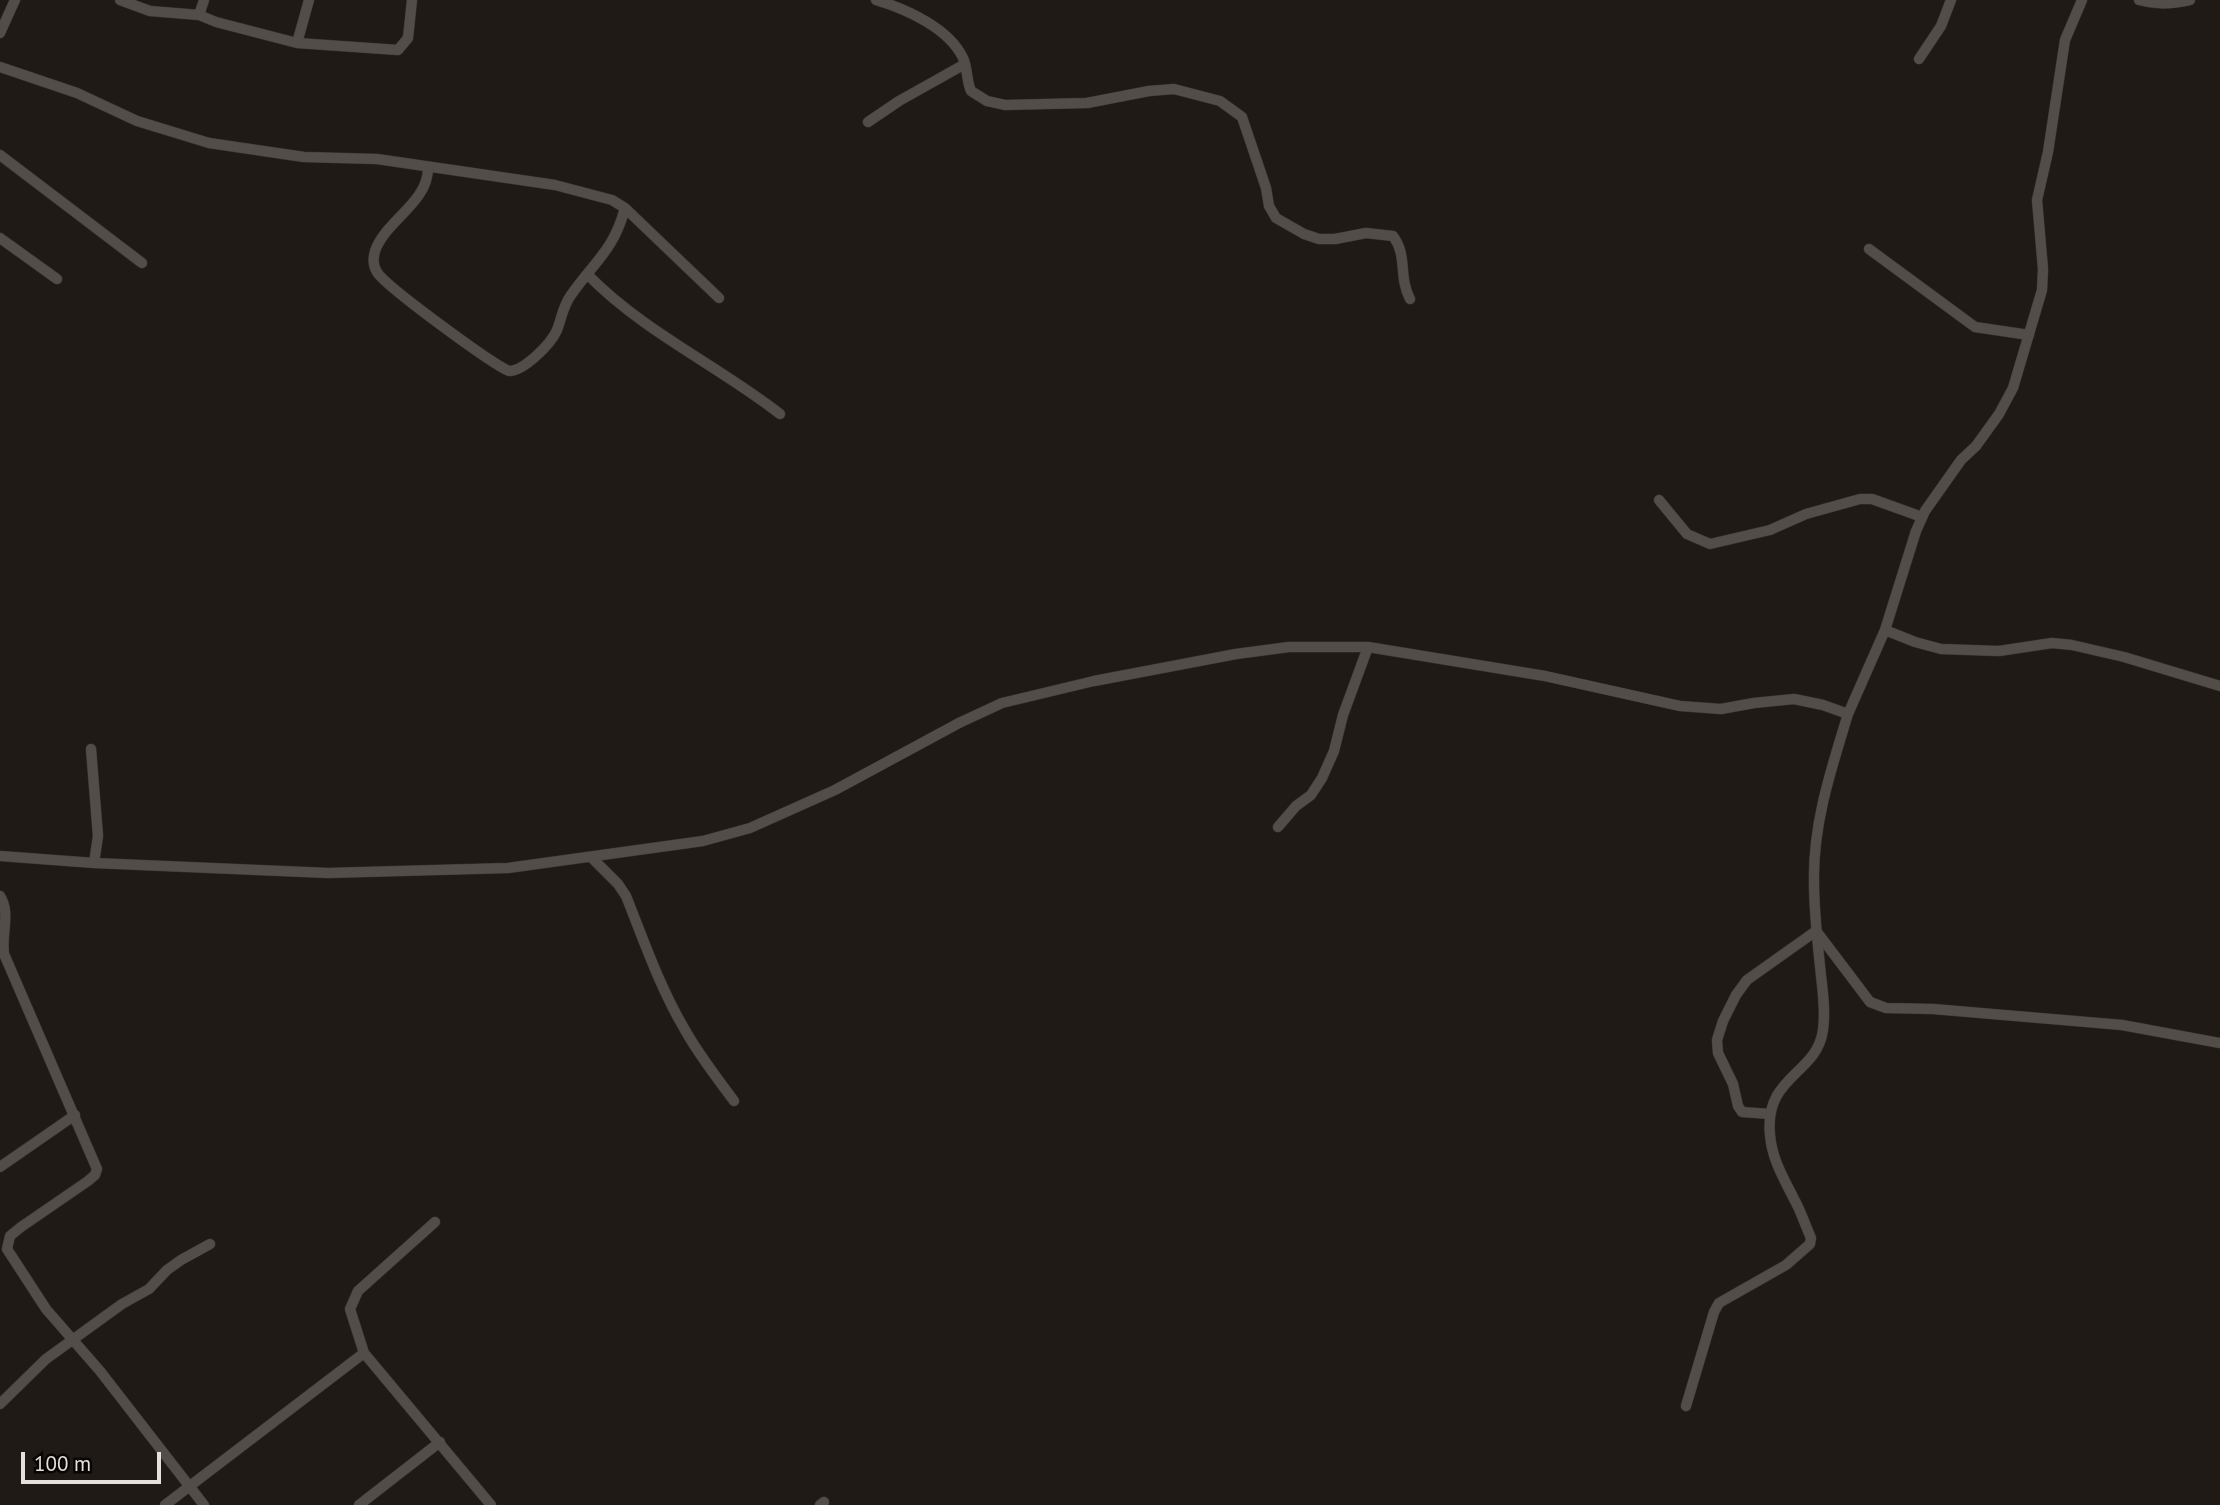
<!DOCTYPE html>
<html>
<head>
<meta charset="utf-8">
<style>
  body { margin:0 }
  #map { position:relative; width:2220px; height:1505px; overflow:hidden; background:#1f1a16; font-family:"PT Sans",sans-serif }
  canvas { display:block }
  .scale { position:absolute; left:21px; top:1452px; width:140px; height:32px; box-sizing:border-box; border:4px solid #e4e1de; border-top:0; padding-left:9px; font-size:21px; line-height:24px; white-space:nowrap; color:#e4e1de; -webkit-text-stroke:5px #070604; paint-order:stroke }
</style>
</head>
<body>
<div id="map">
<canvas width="2220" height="1505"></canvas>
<div class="scale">100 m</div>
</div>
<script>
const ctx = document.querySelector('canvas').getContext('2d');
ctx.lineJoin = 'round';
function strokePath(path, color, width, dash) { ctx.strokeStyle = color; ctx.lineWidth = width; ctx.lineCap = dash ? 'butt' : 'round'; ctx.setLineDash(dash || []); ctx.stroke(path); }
const minor = new Path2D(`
  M120,0L150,11L199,15L216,22L297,43L398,50L408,38L412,0
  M876,0C906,9 949,28 963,58C968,68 966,80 971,91L987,101L1005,105L1087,103L1149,91L1174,89L1220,101L1242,117L1266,188L1269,206L1276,218L1304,234L1319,239H1335L1366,233L1393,236C1408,256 1398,276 1410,299
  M2139,0C2157,5 2172,4 2190,0
  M199,15L204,0
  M0,33L15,0
  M297,43L309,0
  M1919,59L1941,26L1951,0
  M0,67L77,93L137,121L209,143L304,157L377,159L555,185L612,200L625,208L719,298
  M868,122L899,101L965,64
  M0,155L142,263
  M428,168C428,203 386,220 375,251C373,258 373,266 377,272C385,286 492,364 509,371C524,371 551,344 557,330C562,317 563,306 571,295C594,262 614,250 625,208
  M0,238L57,279
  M1869,249L1975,327L2029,335
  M588,275C644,332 717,365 780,414
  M1659,500L1687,534L1710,544L1770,530L1806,514L1860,499H1872L1922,517
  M1885,630L1915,642L1941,649L1999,651L2052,643L2072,645L2124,657L2220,686
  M1848,714L1885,630L1916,531L1925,511L1961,460L1976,446L1999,414L2013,388L2042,290L2043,269L2037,200L2048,152L2065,40L2082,0
  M91,749L98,836L94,863
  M1278,827L1296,806L1311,795L1322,778L1334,751L1343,715L1368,647
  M0,856L94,863L328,873L508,868L703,841L750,828L835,790L959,723L1002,703L1094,681L1236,654L1289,647H1368L1545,676L1680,706L1721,709L1754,703L1794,699L1823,705L1848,714C1831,770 1813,823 1814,881C1814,910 1817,938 1820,966C1822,987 1826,1009 1823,1030C1817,1075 1764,1075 1770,1135C1772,1159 1783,1177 1794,1199C1801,1211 1805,1225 1811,1238L1810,1244L1786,1265L1719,1303L1714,1312L1686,1406
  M591,857L618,884L626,896C644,941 660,988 685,1030C699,1055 717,1078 734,1101
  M0,896C11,913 1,934 4,954L97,1169L95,1175L88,1181L21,1227L10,1236L7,1249L46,1309L100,1371L204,1505
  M1817,932L1870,1002L1886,1008L1933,1009L2122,1025L2220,1043
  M1770,1114L1742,1112L1738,1106L1733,1084L1718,1053L1717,1040L1723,1021L1736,995L1747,980L1816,931
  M0,1167L75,1115
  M364,1353L350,1309L358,1291L435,1222
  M0,1404L46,1359L122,1304L149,1289L167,1270L181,1260L210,1244
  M165,1505L364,1353L491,1505
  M359,1505L440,1442
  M820,1505L824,1502`);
strokePath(minor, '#393633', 11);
strokePath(minor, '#524d48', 10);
</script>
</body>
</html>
